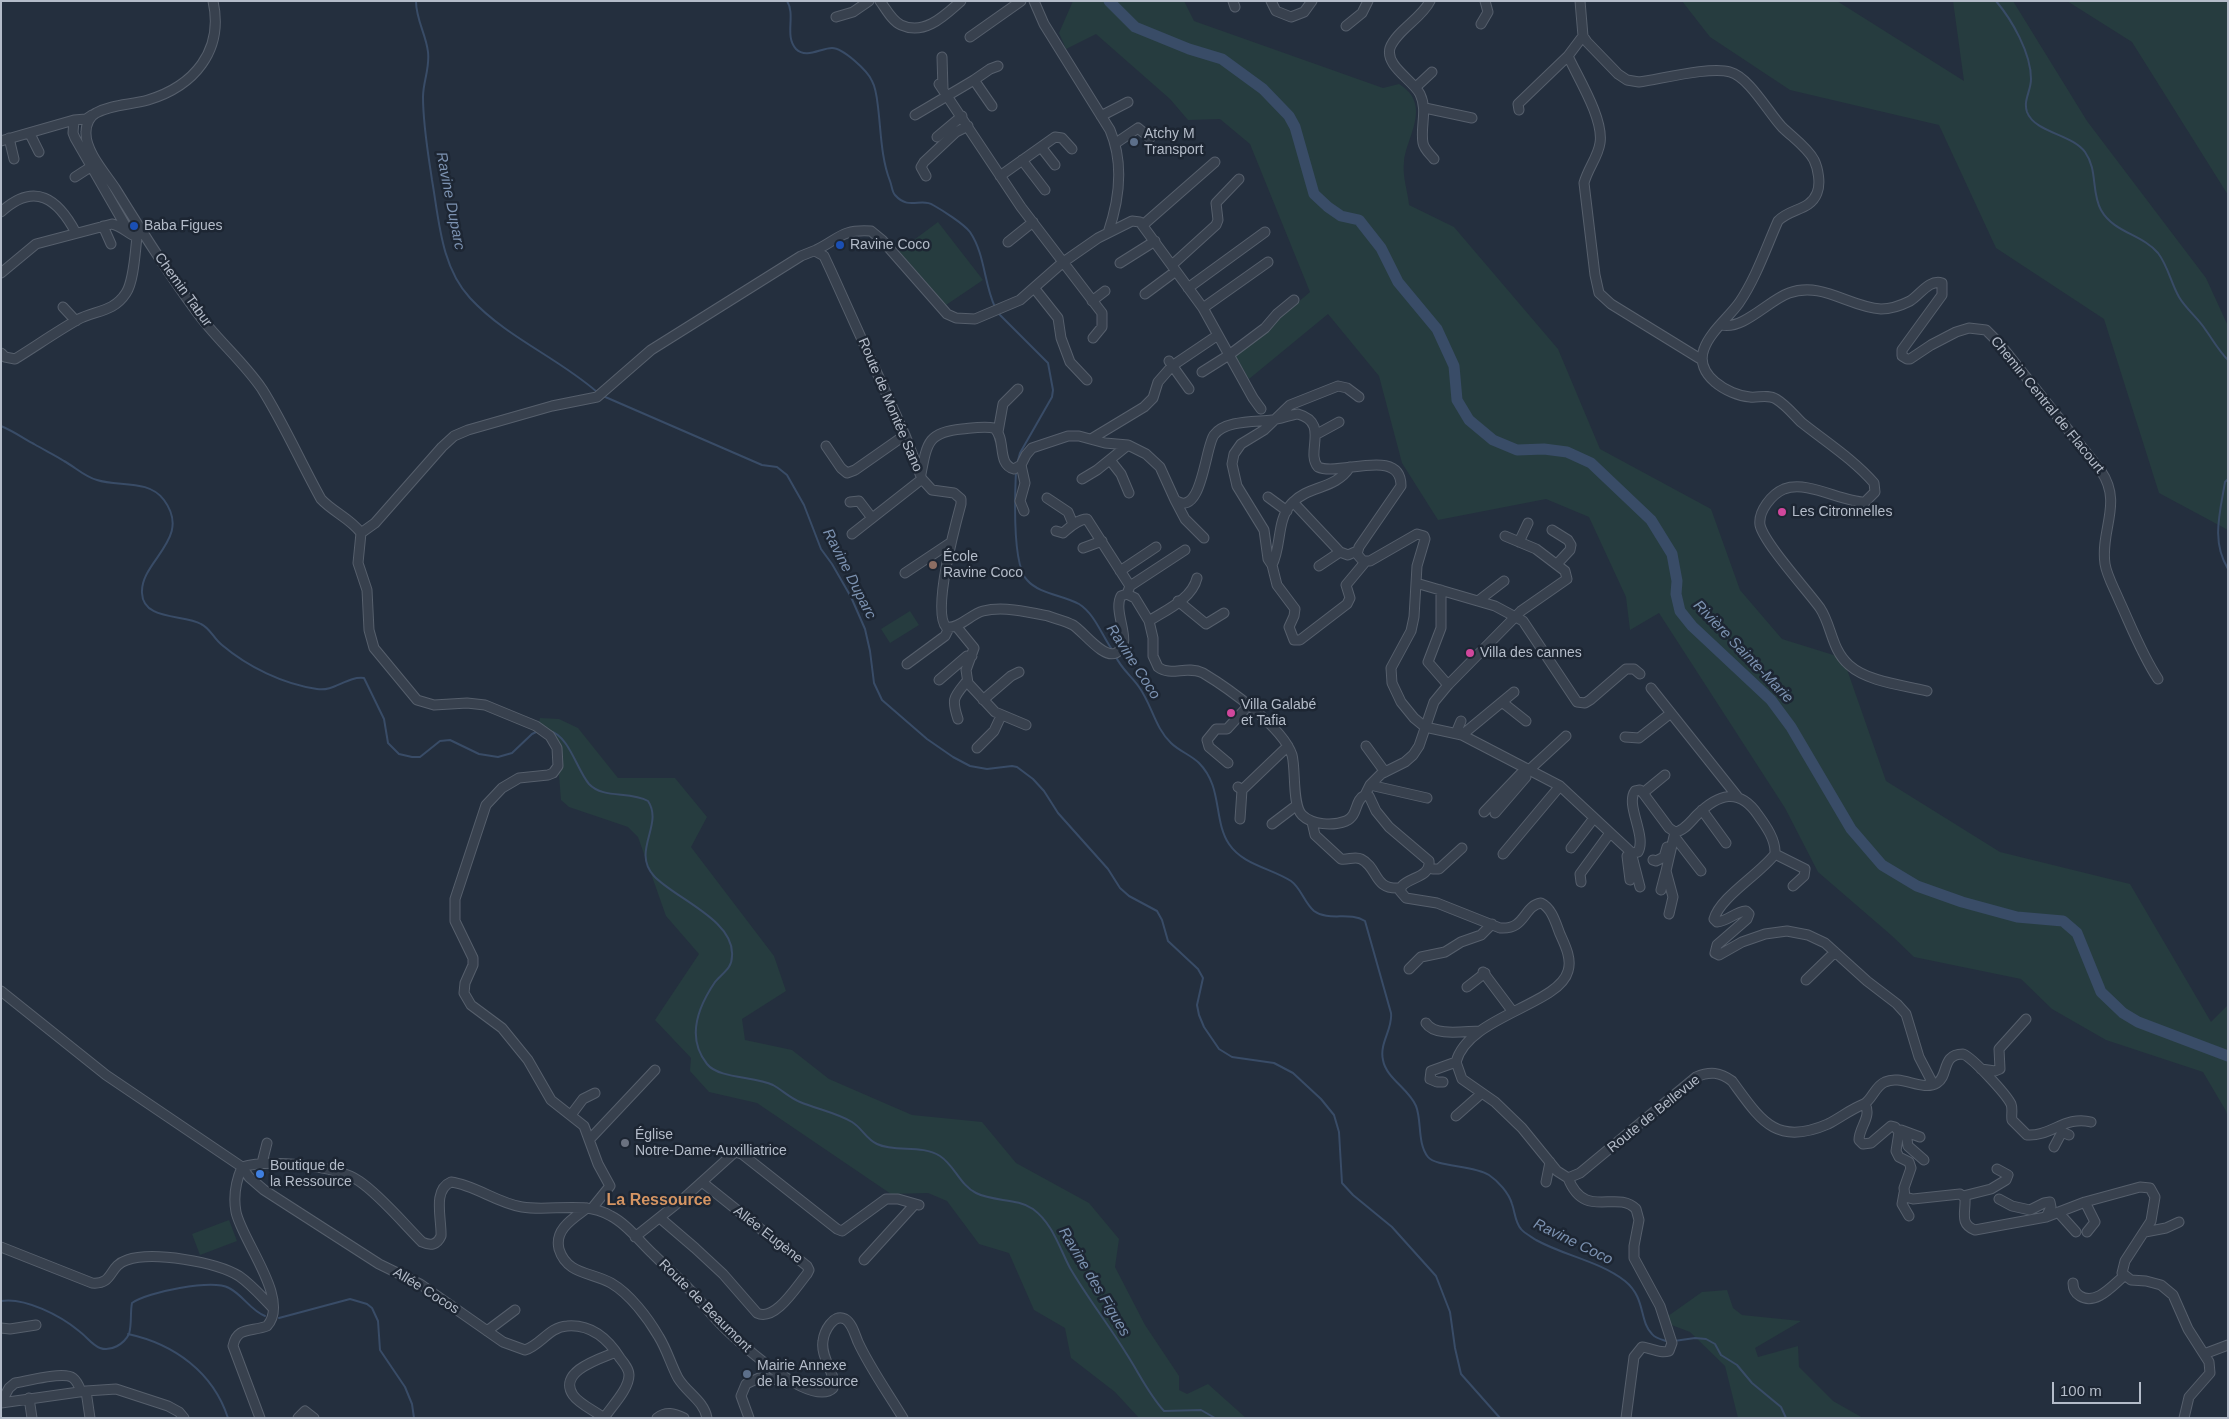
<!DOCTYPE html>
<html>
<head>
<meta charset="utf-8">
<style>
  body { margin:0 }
  #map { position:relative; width:2229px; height:1419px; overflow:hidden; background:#242f3e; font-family:Helvetica,sans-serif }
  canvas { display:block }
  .frame { position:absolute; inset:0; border:2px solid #b4bcc9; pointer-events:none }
  .scale { position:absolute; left:2052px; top:1382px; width:89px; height:22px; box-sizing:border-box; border:2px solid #b4bcc9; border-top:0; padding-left:6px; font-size:15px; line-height:18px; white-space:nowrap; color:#b4bcc9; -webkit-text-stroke:4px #1d2633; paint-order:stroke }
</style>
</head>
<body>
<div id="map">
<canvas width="2229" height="1419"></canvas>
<div class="frame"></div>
<div class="scale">100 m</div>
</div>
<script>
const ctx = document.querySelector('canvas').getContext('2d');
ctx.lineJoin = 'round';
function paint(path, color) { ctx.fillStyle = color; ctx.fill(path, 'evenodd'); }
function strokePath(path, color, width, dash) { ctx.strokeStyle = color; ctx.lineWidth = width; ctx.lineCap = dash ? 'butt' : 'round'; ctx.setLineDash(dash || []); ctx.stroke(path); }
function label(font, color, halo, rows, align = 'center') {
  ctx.font = font + ' Helvetica,sans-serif'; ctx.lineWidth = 5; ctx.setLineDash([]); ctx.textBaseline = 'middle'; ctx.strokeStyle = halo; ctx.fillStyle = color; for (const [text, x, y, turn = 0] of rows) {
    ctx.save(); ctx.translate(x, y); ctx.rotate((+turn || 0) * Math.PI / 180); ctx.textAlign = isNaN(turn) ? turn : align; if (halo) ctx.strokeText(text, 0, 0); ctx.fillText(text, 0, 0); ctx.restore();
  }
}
paint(new Path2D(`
  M1073,1H1184L1194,21L1383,88L1399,84C1433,105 1406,137 1404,162C1402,176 1408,192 1409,205L1454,227L1558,349L1600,449L1711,509L1740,590L1782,639L1843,658L1886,781L2000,852L2130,884L2211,1022L2228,1005V1118L2226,1111L2203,1072L2106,1040L2052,1009L2021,979L1914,957L1891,935L1818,872L1785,808L1659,613L1630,630L1626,597L1589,517L1546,499L1438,520L1402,463L1379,376L1328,314L1249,379L1235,356L1310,292L1250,144L1220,119L1188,120L1170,99L1096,34L1066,49L1059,33Z
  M1682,1H1837L1964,81L1953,1H2013L2087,121L2206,278L2228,326V530L2159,493L2104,319L1996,248L1939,125L1790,90L1710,37Z
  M2067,1H2228V195L2132,42Z
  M938,222L983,280L946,305L899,251Z
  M910,611L919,625L890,643L881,629Z
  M540,718L559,719L578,728L618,778H675L707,817L691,847L774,956L786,991L742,1019L745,1040L792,1050L829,1079L912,1115L982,1122L1016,1163L1089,1203L1119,1239L1115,1267L1145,1325L1179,1376V1390L1187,1394L1208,1384L1246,1418H1139L1115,1392L1071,1358L1065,1328L1034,1310L1009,1253L979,1244L947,1201L928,1193L891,1194L757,1103L709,1092L690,1071L691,1058L655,1020L699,954L666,916L638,837L628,827L569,807L561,800L559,775L561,750L539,722Z
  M229,1220L237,1241L200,1255L192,1234Z
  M1727,1290L1733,1308L1742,1315L1801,1321L1755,1348L1758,1357L1798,1346L1799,1367L1833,1401L1863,1418H1738L1725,1366L1690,1332L1661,1321L1702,1292Z`), '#263c3f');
strokePath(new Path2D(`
  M416,1C416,20 426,34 428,52C430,68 423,82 423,97C423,125 428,153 432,180C439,220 441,267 470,298C507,338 557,357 597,392
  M787,1C796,15 784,36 796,49C806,59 821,48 832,48C843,48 868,71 872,81C876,88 877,98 878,107C881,131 881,158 890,181C892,186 892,192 895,195C909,211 921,197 933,205C942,210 964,224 970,232C985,254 984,284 995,307
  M1996,1C2012,20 2031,53 2031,79C2031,91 2023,100 2027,112C2035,133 2072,134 2085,152C2098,170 2091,192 2101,210C2114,233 2142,234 2158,253C2168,266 2171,283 2179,297C2186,309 2198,318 2205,329C2213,340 2218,350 2228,360
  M2227,1L2228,2
  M999,314L1048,363L1053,390L1052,397L1020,453L1017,464
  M603,396L762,465L777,467L787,475L804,505L821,549L832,564L851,597L865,629L870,651L874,683L882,700L927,739L953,757L970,766L987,769L1012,766L1017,767L1033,779L1044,791L1058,813L1108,869L1120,888L1129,896L1157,911L1162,920L1168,941L1198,969L1203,978L1197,1005L1199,1015L1204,1027L1219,1049L1232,1057L1274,1063L1293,1073L1321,1099L1334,1115L1339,1132L1342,1183L1353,1195L1392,1227L1436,1276L1450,1312L1455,1348L1461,1374L1500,1418
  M1,426C13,431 23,438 34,444C44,450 55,455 64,461C75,467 85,477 97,480C118,487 149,479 164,500C193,539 140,561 142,593C143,621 184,614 201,624C210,628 214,639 222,645C248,667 283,684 317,689C334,692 347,676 364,678L384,719L388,743L399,754L412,757H420L440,741L450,740L479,754L498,757L512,753L532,734L538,731
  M1016,471C1015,493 1012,564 1027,580C1039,594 1063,595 1079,604C1095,614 1102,636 1113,651
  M2228,479L2225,482C2220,513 2211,541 2228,569
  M1116,657C1121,668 1132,677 1139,687C1152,705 1155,728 1171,743C1179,751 1191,755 1199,763C1223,787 1213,820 1229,844C1243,865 1271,868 1291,881C1301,888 1304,902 1314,911C1329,922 1349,911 1365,921L1391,1013C1393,1029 1379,1043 1383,1060C1386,1078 1409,1089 1416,1106C1422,1121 1417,1143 1428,1157C1436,1167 1473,1165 1489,1175C1498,1181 1509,1193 1512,1204C1515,1212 1515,1222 1521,1229C1524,1233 1532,1237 1536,1240C1565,1256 1599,1261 1625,1281C1646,1298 1639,1321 1652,1334C1656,1339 1664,1340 1669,1342
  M550,731C569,736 577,770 589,784C603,799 630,791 648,801C664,825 631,851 654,876C674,898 735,920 732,956C732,969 722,973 715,982C698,1007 686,1038 707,1064C719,1079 755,1076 773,1085C782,1090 790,1098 800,1102C817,1109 837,1113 852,1122C862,1128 866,1139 877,1144C896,1153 921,1144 940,1156C955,1166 960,1185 976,1193C994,1202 1017,1198 1033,1209C1053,1224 1059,1247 1070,1268C1087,1297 1108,1324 1126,1353C1139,1373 1148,1393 1164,1411L1201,1410L1215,1418
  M1,1301C25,1297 61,1316 79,1331C86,1336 92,1345 100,1348C111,1352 124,1344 129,1334C132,1324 130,1313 132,1303C147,1292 212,1279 229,1288C243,1295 250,1310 265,1316
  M279,1318L350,1299L367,1304L372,1308L378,1321L380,1350L405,1387L412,1404L414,1418
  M128,1334C174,1344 213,1372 228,1418
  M1674,1341L1695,1338L1706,1339L1715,1344L1721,1355L1737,1365L1752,1383L1781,1407L1786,1418`), '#394c67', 2);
strokePath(new Path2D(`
  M1109,1L1135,27L1189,49L1222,59L1263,89L1289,116L1295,127L1314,194L1328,207L1341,216L1359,220L1381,248L1398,282L1437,329L1454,366L1457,400L1469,420L1493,440L1517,450L1544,449L1567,452L1591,463L1651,520L1672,554L1677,581L1676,594L1680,611L1692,626L1771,700L1791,727L1851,829L1882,865L1917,886L1962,902L2017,917L2063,921L2077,933L2101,992L2123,1013L2138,1022L2228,1056`), '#394c67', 11);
const minor = new Path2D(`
  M213,1C224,51 194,86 148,100C131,105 112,104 96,113C90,116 86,124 86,132C85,151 105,173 115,188C141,230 167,272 196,311C216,339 243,361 262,389C284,424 301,463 321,499C333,512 351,519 361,533
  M880,1C886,9 892,21 901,25C925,36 945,15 961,1
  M1034,1L1044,24L1110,130C1124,163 1119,201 1108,233
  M1233,1L1235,7
  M1271,1L1276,11L1291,17L1304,12L1312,1
  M1430,1C1422,18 1396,31 1390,48C1385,66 1413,80 1420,94C1428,111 1420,126 1423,143C1424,149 1430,154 1434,159
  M1580,1L1583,36L1587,42L1618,74L1627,80L1639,82C1661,79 1711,66 1730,72C1749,77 1768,112 1782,127C1792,137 1807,147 1814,160C1818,168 1821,184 1817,193C1810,211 1790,208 1778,221C1766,248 1756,278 1739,303C1728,318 1710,332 1704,349C1694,375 1728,395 1750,397C1758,398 1768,394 1776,399C1786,405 1793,414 1801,422C1826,442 1853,459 1874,483L1875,492L1865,502C1841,502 1808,480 1784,489C1772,494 1758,511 1760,525C1764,543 1807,590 1820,608C1832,626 1831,649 1849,665C1868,682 1903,685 1927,691
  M836,17L853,12L869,1
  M1481,24L1488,12L1485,1
  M1346,26L1362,13L1368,1
  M970,37L1021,1
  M1568,56C1578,78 1604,119 1600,143C1598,157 1588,168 1584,183L1595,275L1599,293L1611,304L1702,360
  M942,57L943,89
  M974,80L992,106
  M939,84L1021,207L1102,313V327L1093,338
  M1416,87L1432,72
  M1425,108L1472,118
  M1519,110L1518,104L1568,56L1583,36
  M915,115L974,80L990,69L998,66
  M1101,116L1128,102
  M74,120L73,133L75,138L125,225V229
  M30,134L39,152
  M937,137L962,116
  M9,138L14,159
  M1,141L74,120L86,119L92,115
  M1116,143L1138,128L1150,138
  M1041,147L1055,165
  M1022,160L1045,190
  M926,176L921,167L924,162L956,132L968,126
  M1000,176L1055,137L1062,138L1072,149
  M75,177L92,166
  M1,212C35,181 58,199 76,233
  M1143,225L1215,162
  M103,226L111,244
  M1008,242L1033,222
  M815,251L824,256L831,271L905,435L922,479L932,490L954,493L961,499V504C955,526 932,611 946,627C958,630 971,614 983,611C1003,606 1029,612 1048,616C1056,619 1065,621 1073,625C1084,632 1103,659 1116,653C1135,644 1112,613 1121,596L1127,594L1135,598L1149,621L1153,638V656L1158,667C1171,677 1186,665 1203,673C1228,688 1283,727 1292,755C1296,770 1292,805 1302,815C1312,825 1333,826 1346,821C1359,815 1354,800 1365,795
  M1120,263L1155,241
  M1172,265L1216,225L1218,220L1216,203L1239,179
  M1,273L36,244L112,224C122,226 128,234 137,237L140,234
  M1188,288L1265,232
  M1035,289L1058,318L1061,338L1070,362L1087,380
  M1145,294L1176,271
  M1092,301L1105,291
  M63,307L76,321
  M1203,308L1268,262
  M1722,325C1743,330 1769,300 1789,293C1822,281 1849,307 1881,309C1890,309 1902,305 1910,301C1920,295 1929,279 1942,283V295L1902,350V356L1907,359H1910L1931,345L1956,332L1969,328L1986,330L1999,343L2101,471C2123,503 2100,530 2105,564C2107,576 2114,588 2119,600C2131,626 2142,655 2158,679
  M1,353L5,357L15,359C36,346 56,332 77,320C95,310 113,313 126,293C134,281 135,252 137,237
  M1169,361L1189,389
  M1202,372L1229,355L1265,328L1277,314L1294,300
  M1359,397L1347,388L1338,386L1290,405L1264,430L1241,444L1234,454L1232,464L1237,486L1264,530L1268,559L1272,565L1277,585L1295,609L1294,616L1289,627L1294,640H1300L1347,604L1350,598L1346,585L1366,561
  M998,432L1003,404L1018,389
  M1317,434L1339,422
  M1091,439L1144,407L1153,398L1158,382L1172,366L1218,335
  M826,446L841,468L847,473L855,470L905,435
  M1110,460L1121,474L1129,493
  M1021,465L1025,483L1020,501L1024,511
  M921,474C927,443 928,432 962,429C973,428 984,426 994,428C1007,439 996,464 1014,469L1021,465L1026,455L1032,448L1068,436H1079L1105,443L1128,445L1146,454L1160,467L1175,500C1202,519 1205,447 1214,435C1225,420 1255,422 1272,420C1281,419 1289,415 1298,414C1330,423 1305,452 1318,467C1339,477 1401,446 1401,486L1359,547L1357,554L1363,561H1370L1417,534L1424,536L1425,539L1417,566L1414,617L1411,631L1391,668L1392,683L1401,702L1414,718L1425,727L1462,735L1560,786L1632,853L1638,852C1647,836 1625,805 1635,791L1640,790L1643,793L1669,828L1675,832C1684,831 1690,822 1697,815C1718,794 1739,787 1758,815C1766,826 1776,840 1775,854C1760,874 1720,897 1714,919L1717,922C1728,921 1735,912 1746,911L1749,914L1747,919L1717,945L1715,953L1719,955L1742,942L1765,934L1787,931L1808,935L1825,943L1867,981L1897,1004L1906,1014L1919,1057L1931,1080L1929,1084
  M1082,479L1097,470L1128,445
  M1268,497L1287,511
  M1047,498L1068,512L1073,524
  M1175,500L1185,519L1204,538
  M850,502L859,501L872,518
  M1293,502L1340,552
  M1552,530L1568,540L1571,545L1570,550L1557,564
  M1056,531L1063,533C1070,527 1078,519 1087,519L1130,586L1127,594
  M361,533L375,523L442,447L454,436L468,430L552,406L597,397L651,350L801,256C806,254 811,252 816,250C839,239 841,229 871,231L882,240L947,314L956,318L975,319L1020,300L1062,263L1098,238L1132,221L1140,222L1203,308L1253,398L1261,409
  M361,533L358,563L367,590L369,630L374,648L417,700L434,705L467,703L485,705L536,726L550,736L557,748L558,766L553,773L548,775L519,778L502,788L486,805L455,899V921L473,958V965L465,983L464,993L471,1005L502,1028L528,1060L551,1100L584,1126L598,1164L610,1186L593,1207
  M852,534L922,479
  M1519,542L1528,523
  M1083,548L1102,541
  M1272,565C1282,546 1276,520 1292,503C1309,485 1335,490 1350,467
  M1319,566L1340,552L1348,555L1357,551
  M1120,571L1156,547
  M905,573L950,543
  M1416,583L1495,606L1523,621L1577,702L1585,703L1590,700L1626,669H1634L1640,674
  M1130,586L1185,550
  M1441,590V628L1428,662L1448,685
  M1178,601L1206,624L1224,613
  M1478,601L1504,581
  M1149,621C1166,610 1192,599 1197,578
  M956,626L974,648L966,670L968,683L995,712L1026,725
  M907,664L945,636L949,628
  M939,680L967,656H972
  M1651,688L1737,796
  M983,700L1011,676L1019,672
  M1502,702L1526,721
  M958,719C951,698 954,697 967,681
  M1456,733L1461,721
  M1462,735L1514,692
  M1625,737L1639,738L1671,713
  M1366,746L1385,772
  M977,748L994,731L1001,716
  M1228,763L1209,747L1207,740L1216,729H1227L1248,706
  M1529,770L1566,736
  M1370,785L1427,798
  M1238,787L1242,790L1288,746
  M1643,793L1665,775
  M1365,795L1369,796L1376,811L1389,827L1429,861C1431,877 1410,877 1402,886L1400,891L1406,898L1437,903L1500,928C1526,930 1523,906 1541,903C1552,908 1556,924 1560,934C1565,945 1572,959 1568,971C1559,1005 1468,1016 1456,1062L1462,1079L1495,1102L1522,1128L1557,1171L1568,1178L1580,1173L1696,1077C1710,1071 1720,1072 1732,1081C1760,1119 1775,1147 1828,1124C1840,1118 1851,1109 1864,1104C1872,1100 1875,1086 1885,1082C1901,1074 1922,1092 1937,1083C1949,1076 1941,1054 1963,1054C1973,1058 2006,1094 2011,1104C2013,1109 2011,1115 2012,1120L2027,1135C2050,1137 2066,1115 2091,1122
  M1365,795L1370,785L1381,774L1405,762L1413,755L1419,746L1434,702L1448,685L1521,611L1567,579L1565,571L1536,549L1505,536
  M1702,810L1726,843
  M1484,812L1526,768
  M1495,813L1526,777
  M1240,819L1242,790
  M1312,822L1315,835L1341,859C1348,860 1355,856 1361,859C1379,868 1373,890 1400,888
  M1272,824L1297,805
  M1674,836L1701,871
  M1571,848L1594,818
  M1631,852L1640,887
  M1503,854L1560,786
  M1775,854L1805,869L1804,876L1793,886
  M1627,856L1630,880
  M1653,860L1656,861L1664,857L1667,847
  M1433,869H1439L1462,848
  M1581,882L1580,874L1610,833
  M1661,890L1666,871
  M1669,914L1673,897L1666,871L1675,832
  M1409,969L1421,957L1445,952L1461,942L1481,935L1492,924
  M1483,972L1513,1012
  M1806,980L1835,952
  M1467,987L1485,973
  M1,991L106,1075L242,1167L249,1177L264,1190L379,1264L420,1284L503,1342L525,1350C541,1345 549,1327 567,1326C591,1324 608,1339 620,1358C624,1363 629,1369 629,1375C629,1389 612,1406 604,1418
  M1426,1023C1435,1037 1465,1031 1480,1031
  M1981,1069L1995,1071L2000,1069L1999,1049L2026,1019
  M1443,1082H1437L1430,1079L1431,1071L1456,1062
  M1865,1104C1872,1117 1859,1127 1859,1140L1863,1144L1871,1143L1891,1126L1895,1127L1899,1132L1896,1151L1899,1157L1909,1162L1911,1168L1904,1188L1905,1197L1913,1199L1960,1194L1965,1198C1966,1212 1959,1224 1975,1230L2046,1217L2085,1202L2140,1187L2150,1188L2155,1197L2151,1221L2125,1261L2122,1273L2131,1280L2146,1281L2161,1285L2173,1295L2188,1329L2209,1362L2210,1373L2189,1397L2184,1418
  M571,1115L583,1099L595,1093
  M1456,1116L1482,1093
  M1901,1130L1920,1137
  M1906,1132L1908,1146L1924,1160
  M590,1139L655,1070
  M2054,1147L2062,1132L2069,1135
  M262,1163L267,1143
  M242,1167C268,1159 336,1165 359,1181C380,1195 404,1224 422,1242C431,1246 437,1245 441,1236C442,1220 432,1190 451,1182C475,1185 497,1203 522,1207C552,1212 583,1200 611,1216C627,1224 640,1242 653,1254C665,1266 679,1278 691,1291C700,1300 707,1310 716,1319C732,1337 811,1410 833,1388C837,1374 820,1358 823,1341C824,1332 833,1313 845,1319C852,1323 855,1335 858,1342C870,1368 888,1393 903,1418
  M242,1167C236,1181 233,1196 236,1212C242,1241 291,1300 267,1326C252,1332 237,1326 233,1346L260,1418
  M1568,1178C1585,1221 1616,1189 1636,1209L1639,1220L1634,1246V1258L1660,1306L1672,1343L1669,1351C1660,1354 1652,1348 1642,1347L1634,1357L1626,1418
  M1546,1182L1550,1162
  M1904,1193L1902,1204L1909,1216
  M1963,1196L1991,1189L2006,1180L2008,1175L1997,1169
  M1999,1199L2012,1206L2030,1210L2044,1203L2050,1202L2051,1207L2046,1217
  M2085,1202L2095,1222L2087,1232
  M587,1208C574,1218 554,1229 559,1249C567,1275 592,1272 611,1283C630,1294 648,1318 659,1337C667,1350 671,1365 678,1378C687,1393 704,1401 707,1418
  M2058,1212L2076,1232
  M660,1218L695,1248L723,1274L757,1313C775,1322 796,1287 807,1274L809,1270L807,1266L702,1182
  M2145,1232L2166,1228L2179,1222
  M635,1237L684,1198L735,1152L742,1154L837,1229L842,1231L886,1199H898L919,1205
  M1,1247L92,1283C114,1285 108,1266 127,1260C153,1251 216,1262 239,1276C252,1285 262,1297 273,1308
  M864,1260L915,1204
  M2073,1283C2073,1289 2075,1293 2080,1296C2096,1306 2113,1285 2124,1276
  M1,1328L10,1329L36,1325
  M487,1331L515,1310
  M2204,1354L2228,1345
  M86,1391L90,1418
  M29,1398L32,1418
  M1,1403L86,1391L116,1389L168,1406L179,1412L184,1418
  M1,1403L9,1388L15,1383C27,1381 64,1371 73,1378C77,1381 79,1386 81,1391
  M298,1418L305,1411L314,1418
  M604,1418C595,1411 579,1404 573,1395C557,1371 602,1358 616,1352
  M657,1418C666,1411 674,1413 684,1418
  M749,1418L741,1396L746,1384L759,1378L790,1381`);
strokePath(minor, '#565f6c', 11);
strokePath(minor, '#38414e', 9);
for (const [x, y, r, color] of [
  [1134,142,5,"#5c6f8a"],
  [134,226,5,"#1a4fb4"],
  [840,245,5,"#1a4fb4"],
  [1782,512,5,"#d1479c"],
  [933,565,5,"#8d6e63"],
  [1470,653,5,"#d1479c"],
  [1231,713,5,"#d1479c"],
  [625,1143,5,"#6b7280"],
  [260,1174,5,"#3f7fe0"],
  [747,1374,5,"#5c6f8a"]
]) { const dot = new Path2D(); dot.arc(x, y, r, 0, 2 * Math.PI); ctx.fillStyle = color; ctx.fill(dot); strokePath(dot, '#1d2633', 2); }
label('14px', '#b4bcc9', '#1d2633', [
  ["Atchy M",1144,134],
  ["Transport",1144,150],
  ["Baba Figues",144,226],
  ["Ravine Coco",850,245],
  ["Les Citronnelles",1792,512],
  ["École",943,557],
  ["Ravine Coco",943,573],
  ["Villa des cannes",1480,653],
  ["Villa Galabé",1241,705],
  ["et Tafia",1241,721],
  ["Église",635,1135],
  ["Notre-Dame-Auxilliatrice",635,1151],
  ["Boutique de",270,1166],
  ["la Ressource",270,1182],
  ["Mairie Annexe",757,1366],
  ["de la Ressource",757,1382]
], 'left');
label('14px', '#b4bcc9', '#1d2633', [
  ["Chemin Tabur",183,290,54],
  ["Route de Montée Sano",890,405,67],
  ["Chemin Central de Flacourt",2047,405,51],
  ["Route de Bellevue",1654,1114,-39],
  ["Allée Eugène",768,1235,38],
  ["Allée Cocos",426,1291,32],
  ["Route de Beaumont",705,1306,45]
]);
label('italic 15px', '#7c92b1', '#1d2633', [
  ["Ravine Duparc",450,201,79],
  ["Ravine Duparc",849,574,63],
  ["Rivière Sainte-Marie",1743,652,46],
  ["Ravine Coco",1133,662,57],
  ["Ravine Coco",1573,1242,26],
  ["Ravine des Figues",1094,1282,59]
]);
label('bold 16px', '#d59563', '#1d2633', [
  ["La Ressource",659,1201]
]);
</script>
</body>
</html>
